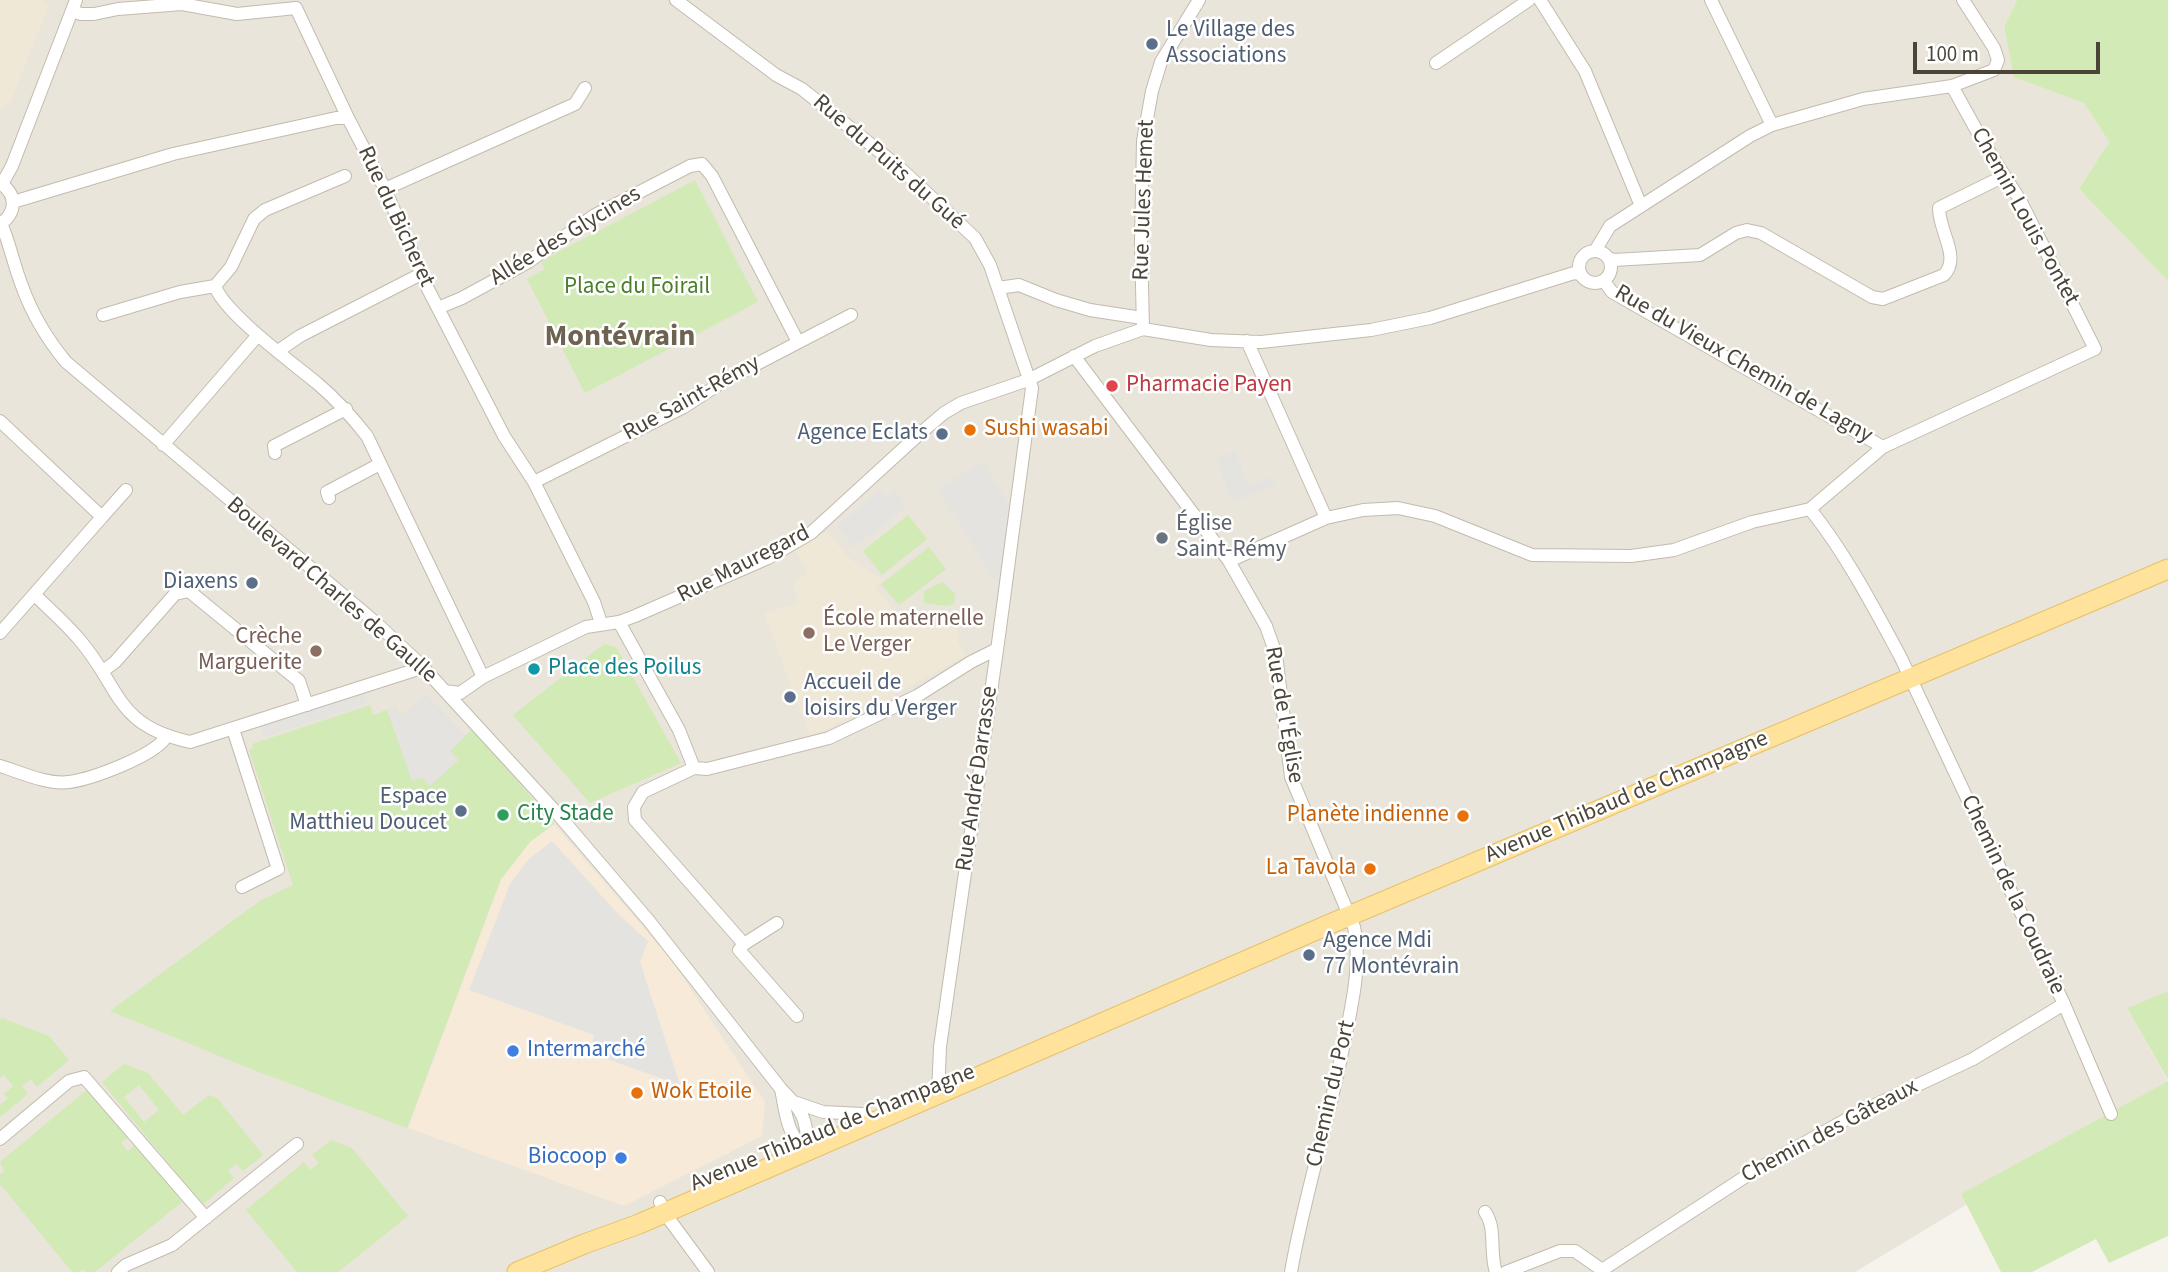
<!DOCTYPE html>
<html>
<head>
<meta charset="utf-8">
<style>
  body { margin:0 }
  #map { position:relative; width:2168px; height:1272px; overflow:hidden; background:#f6f3ec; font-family:"Source Sans 3",sans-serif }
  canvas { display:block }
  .scale { position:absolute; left:1913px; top:42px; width:187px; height:32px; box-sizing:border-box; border:4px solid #4b4439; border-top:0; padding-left:9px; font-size:21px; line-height:24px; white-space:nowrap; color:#4b4439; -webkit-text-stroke:5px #fff; paint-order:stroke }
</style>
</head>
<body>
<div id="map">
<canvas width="2168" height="1272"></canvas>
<div class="scale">100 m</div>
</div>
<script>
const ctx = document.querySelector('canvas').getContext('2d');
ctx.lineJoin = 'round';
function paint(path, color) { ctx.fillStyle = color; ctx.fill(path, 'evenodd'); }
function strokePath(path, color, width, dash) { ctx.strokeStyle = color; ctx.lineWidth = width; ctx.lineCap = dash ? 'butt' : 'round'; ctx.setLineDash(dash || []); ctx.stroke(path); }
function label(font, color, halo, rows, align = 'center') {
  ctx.font = font + ' "Source Sans 3",sans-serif'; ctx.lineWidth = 5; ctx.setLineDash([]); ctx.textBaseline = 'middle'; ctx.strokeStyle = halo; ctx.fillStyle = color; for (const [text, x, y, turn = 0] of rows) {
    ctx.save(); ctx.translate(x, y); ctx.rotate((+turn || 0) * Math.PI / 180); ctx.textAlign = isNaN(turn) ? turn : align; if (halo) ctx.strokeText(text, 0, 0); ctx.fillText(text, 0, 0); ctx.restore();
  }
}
paint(new Path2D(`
  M0,0H2017L2004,27L2014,76L2084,103L2109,142L2079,189L2168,281V991L2127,1008L2168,1081L1962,1194L1966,1205L1855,1272H0Z`), '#eae5da');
paint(new Path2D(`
  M554,824L670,958L765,1102L762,1136L624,1206L408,1128L501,879L530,842Z`), '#f7ead8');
paint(new Path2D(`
  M0,0H41L49,5L10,103L0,108Z
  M826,531L849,558L883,580L875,587L905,624L910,621L957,629L958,642L965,656L869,709L810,736L764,614L799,602L792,584L808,573L796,551Z`), '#efe8d6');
paint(new Path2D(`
  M2017,0H2168V281L2079,189L2109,142L2084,103L2014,77L2004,27Z
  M695,180L758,302L585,393L527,279L545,269L541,263L549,257Z
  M908,515L927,539L882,575L863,551Z
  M929,547L946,569L899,605L881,584Z
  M942,582L955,594L954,604L947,606L924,603V591Z
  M604,644L616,647L681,763L590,803L513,715Z
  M426,695L465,736L473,729L554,824L530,842L501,879L407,1128L251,1069L110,1011L261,900L293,885L249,750L253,748L252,744L370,705L373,715L396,706L401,716Z
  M2168,991V1080L2127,1008Z
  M2,1018L49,1036L69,1060L37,1087L31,1079L22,1086L28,1094L0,1117V1105L8,1098L4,1094L13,1086L4,1075L0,1078V1020Z
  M124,1064L148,1073L183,1115L209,1095L217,1098L263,1155L243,1171L236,1164L228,1170L234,1178L202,1205L102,1082ZM139,1085L159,1110L144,1122L124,1097Z
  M2168,1081V1236L2109,1263L2096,1239L2032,1272H2001L1961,1194Z
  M89,1088L129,1136L121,1143L128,1151L136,1144L182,1202L95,1272H86L83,1269L79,1272H72L0,1184V1175L4,1171L0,1162Z
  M331,1140L352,1148L408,1216L338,1272H297L246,1210L304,1162L310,1170L319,1163L312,1155Z`), '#d2eab5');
paint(new Path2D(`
  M1235,451L1249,486L1272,477L1275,485L1233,502L1216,459Z
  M982,462L1016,516L1006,582L995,581L938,489Z
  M895,490L907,506L854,547L837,526L880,491L886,497Z
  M364,692L368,704L264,737L261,727Z
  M426,695L465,736L450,751L459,760L430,786L422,778L412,781L387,710L396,706L401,716Z
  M552,841L620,916L648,941L640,962L680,1085L590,1053L594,1035L469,990L510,884L528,860Z`), '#e5e3e0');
const minor = new Path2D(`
  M676,0L776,75L802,89L900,168L975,238L990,265L1032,388L998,643L940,1047L938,1095
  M1540,0L1585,71L1641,206
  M1711,0L1772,125
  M72,11L81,14H94L118,9L182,4L237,14L296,8L348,118
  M1436,63L1529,0
  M345,176L265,210L254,219L231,267L215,286C224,313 294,364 318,384C337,400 352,417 367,436L483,677
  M0,183C17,194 17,213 0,224
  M2,184L12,166L76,0
  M385,189L575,104L585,88
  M13,202L173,154L336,118H348L385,189L428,289L504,436L534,482L594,602L601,623
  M1,223C10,244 14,266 22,286C32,314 47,339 66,362L374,621L421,665L556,812L649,921L781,1089C802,1110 808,1119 807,1150
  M1579 267a16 16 0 1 1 32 0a16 16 0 1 1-32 0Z
  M1595,251L1610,226L1750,136L1772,125L1863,99L1952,86L1994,70L1998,60L1994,48L1963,0
  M1608,258L1614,260L1700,255L1736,233L1747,230L1761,233L1872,297L1883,299L1944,275C1961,257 1939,232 1939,208L2004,176
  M1604,281L1612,292L1883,447
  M998,288L1019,285L1056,300L1090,310L1142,318
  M438,308L462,298L528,262L595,215L690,166L702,164L712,176L798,342
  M103,315L180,292L215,286
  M1143,329L1141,242L1143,141L1152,91L1161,62L1199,0
  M1247,341L1326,518
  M278,351L300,336L421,274
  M1074,356L1229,561L1266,626L1276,654L1291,777L1354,927C1362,966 1351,1009 1343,1048C1328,1123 1304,1197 1291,1272
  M0,421L102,517L0,633
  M163,445L258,335
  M275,453L274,446L346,409
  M534,482L684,407L724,381L851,315
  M329,498L327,492L380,464
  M1810,509C1846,554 1873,606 1900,656L2064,1004L2111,1114
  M102,517L126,490
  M1229,561L1326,518L1363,510L1398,508L1435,516L1532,555L1631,556L1674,550L1752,522L1810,509L1883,447L2095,349L2020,200L1983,142L1952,86
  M35,595C49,609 65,623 78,638C122,688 113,725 190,742L415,670L421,665
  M619,622L679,730L694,768
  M103,671L115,662L175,594L189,591L299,681L307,705
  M445,691L460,693L483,677L586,627L619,622L635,616L768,558L811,533L916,437L944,413L961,403L1028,380L1095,346L1143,329L1211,340L1261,342L1371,330L1430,318L1574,273L1580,274
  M233,729L278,869L242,887
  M0,766C20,772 47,785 69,782C92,779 154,756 166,737
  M744,944L777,923
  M797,1016L739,950L744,944L635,820L634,807L643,792L694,768L707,769L829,738L917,696L971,662L997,649
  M781,1089C786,1113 786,1135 807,1150
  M794,1102L823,1112L862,1114
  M0,1139L69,1081L84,1077L206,1218
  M660,1202L669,1219L708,1272
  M1485,1212C1497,1229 1489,1252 1496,1272
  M1602,1270L1754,1171L1858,1113L1973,1059L2064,1004
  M118,1272L126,1265L172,1245L297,1144
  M1506,1272L1560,1251H1575L1602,1270V1272`);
const primary = new Path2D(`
  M517,1272L584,1244L639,1224L1330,924L2168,569`);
strokePath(minor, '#c2bbae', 14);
strokePath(primary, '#e6c16a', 21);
strokePath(minor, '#fff', 12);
strokePath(primary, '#ffe39c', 19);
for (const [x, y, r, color] of [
  [1152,44,7,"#5c6f8a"],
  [1112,386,7,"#e0444e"],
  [970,430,7,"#e8710a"],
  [942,434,7,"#5c6f8a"],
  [1162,538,7,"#6b7280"],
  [252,583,7,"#5c6f8a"],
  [809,633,7,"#8d6e63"],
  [316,651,7,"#8d6e63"],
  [534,669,7,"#0f9aa8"],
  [790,697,7,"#5c6f8a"],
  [461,811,7,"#5c6f8a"],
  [503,815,7,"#2e9e5b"],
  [1463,816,7,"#e8710a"],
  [1370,869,7,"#e8710a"],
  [1309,955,7,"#5c6f8a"],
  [513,1051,7,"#3f7fe0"],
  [637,1093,7,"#e8710a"],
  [621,1158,7,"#3f7fe0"]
]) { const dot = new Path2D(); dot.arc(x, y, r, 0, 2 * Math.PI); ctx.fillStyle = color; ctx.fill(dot); strokePath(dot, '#fff', 2.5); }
label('23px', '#4e5e75', '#fff', [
  ["Le Village des",1166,31],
  ["Associations",1166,57],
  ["Agence Eclats",928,434,"right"],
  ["Diaxens",238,583,"right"],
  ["Accueil de",804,684],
  ["loisirs du Verger",804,710],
  ["Espace",447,798,"right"],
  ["Matthieu Doucet",447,824,"right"],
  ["Agence Mdi",1323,942],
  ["77 Montévrain",1323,968]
], 'left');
label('23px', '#4b4439', '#fff', [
  ["Rue du Puits du Gué",888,163,41],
  ["Rue Jules Hemet",1145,200,-88],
  ["Rue du Bicheret",395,217,65],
  ["Chemin Louis Pontet",2024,217,61],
  ["Allée des Glycines",566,237,-31],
  ["Rue du Vieux Chemin de Lagny",1743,365,30],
  ["Rue Saint-Rémy",692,399,-29],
  ["Rue Mauregard",744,565,-27],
  ["Boulevard Charles de Gaulle",331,591,41],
  ["Rue de l'Église",1283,715,80],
  ["Rue André Darrasse",978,779,-82],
  ["Avenue Thibaud de Champagne",1627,798,-23],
  ["Chemin de la Coudraie",2012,895,65],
  ["Chemin du Port",1332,1094,-77],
  ["Avenue Thibaud de Champagne",833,1129,-22],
  ["Chemin des Gâteaux",1830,1132,-28]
]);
label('23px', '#4a7f2a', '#fff', [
  ["Place du Foirail",637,288]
]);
label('23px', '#be3a42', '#fff', [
  ["Pharmacie Payen",1126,386]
], 'left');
label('23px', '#c56008', '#fff', [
  ["Sushi wasabi",984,430],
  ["Planète indienne",1449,816,"right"],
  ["La Tavola",1356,869,"right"],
  ["Wok Etoile",651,1093]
], 'left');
label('23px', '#5b616d', '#fff', [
  ["Église",1176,525],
  ["Saint-Rémy",1176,551]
], 'left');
label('23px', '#785e54', '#fff', [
  ["École maternelle",823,620],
  ["Le Verger",823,646],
  ["Crèche",302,638,"right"],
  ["Marguerite",302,664,"right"]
], 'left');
label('23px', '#0d838f', '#fff', [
  ["Place des Poilus",548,669]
], 'left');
label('23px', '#27864d', '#fff', [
  ["City Stade",517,815]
], 'left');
label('23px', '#366cbe', '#fff', [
  ["Intermarché",527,1051],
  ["Biocoop",607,1158,"right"]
], 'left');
label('bold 30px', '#6e6250', '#fff', [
  ["Montévrain",620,338]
]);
</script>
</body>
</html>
